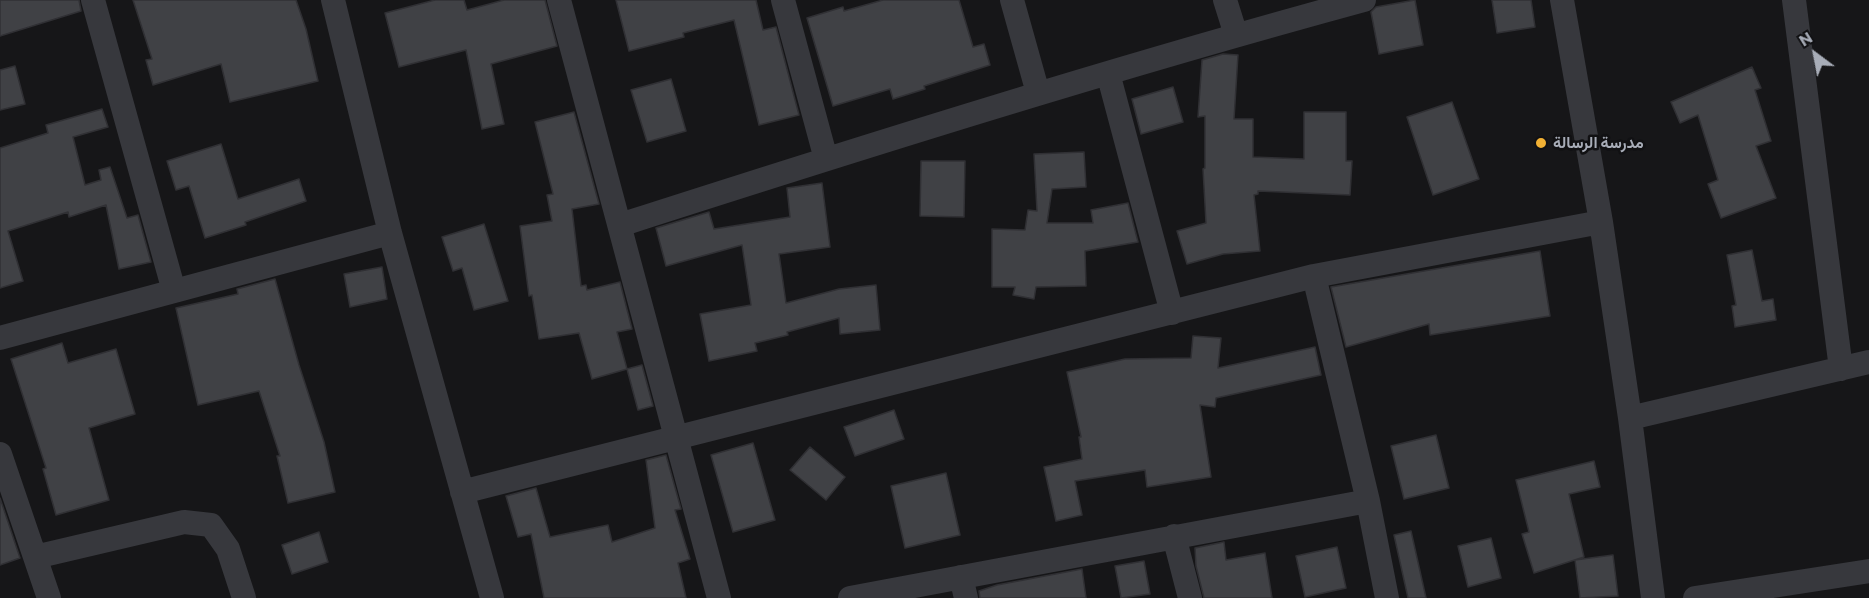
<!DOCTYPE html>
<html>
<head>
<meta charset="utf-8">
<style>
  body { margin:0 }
  #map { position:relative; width:1869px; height:598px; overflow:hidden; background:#161618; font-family:Commissioner,sans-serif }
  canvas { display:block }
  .north { position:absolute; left:1785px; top:24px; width:60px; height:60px; -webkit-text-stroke:4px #111113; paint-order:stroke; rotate:328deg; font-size:16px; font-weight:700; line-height:24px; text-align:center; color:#a8adb8 }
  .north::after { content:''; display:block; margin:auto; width:21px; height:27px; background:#a8adb8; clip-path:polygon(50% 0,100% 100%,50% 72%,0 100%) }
</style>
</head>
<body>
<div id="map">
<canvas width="1869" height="598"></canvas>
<div class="north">N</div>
</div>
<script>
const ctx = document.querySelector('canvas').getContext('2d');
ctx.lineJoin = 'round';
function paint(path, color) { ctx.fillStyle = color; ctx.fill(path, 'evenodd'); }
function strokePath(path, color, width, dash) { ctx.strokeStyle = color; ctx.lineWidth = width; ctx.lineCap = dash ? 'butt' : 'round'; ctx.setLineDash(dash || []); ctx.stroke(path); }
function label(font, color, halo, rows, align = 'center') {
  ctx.font = font + ' Commissioner,Vazirmatn,sans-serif'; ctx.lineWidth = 5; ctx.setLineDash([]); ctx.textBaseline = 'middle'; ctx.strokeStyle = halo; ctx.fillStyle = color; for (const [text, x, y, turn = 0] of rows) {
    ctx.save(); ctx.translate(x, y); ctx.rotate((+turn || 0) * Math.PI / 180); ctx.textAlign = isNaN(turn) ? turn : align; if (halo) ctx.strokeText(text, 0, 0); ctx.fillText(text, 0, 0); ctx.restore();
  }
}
const building = new Path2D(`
  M0,0H79L81,11L0,36Z
  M133,0H296L306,29L318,81L230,102L221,64L153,85L146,60L152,59Z
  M435,0H464L467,10L504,0H545L557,46L491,64L504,124L482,129L466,50L399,67L385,13Z
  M616,0H756L763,30L776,27L799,115L759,125L734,20L683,33L684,37L629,51Z
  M883,0H959L973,47L984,44L990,65L924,86L925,89L893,99L890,89L833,106L807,18L843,7L844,11Z
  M1415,0L1423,45L1379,54L1371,12L1376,7Z
  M1492,0H1531L1535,27L1497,33Z
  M1223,54L1238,55L1234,119H1253V157L1304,159V112H1346V161H1352L1350,195L1258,191V194L1254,195L1260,251L1223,254L1187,264L1177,231L1206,223L1203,169L1205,168V116L1198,117L1202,60Z
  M15,66L25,104L0,110V70Z
  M1752,67L1761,88L1755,90L1771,141L1756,146L1776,198L1721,218L1708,184L1718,180L1698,115L1680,123L1671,102Z
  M671,79L686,131L647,142L631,90Z
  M1173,87L1183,122L1141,134L1132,99Z
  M1452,102L1479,179L1433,195L1407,117Z
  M102,109L108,127L73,137L85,185L101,180L99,170L110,167L127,218L138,215L151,262L119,269L106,205L69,217L68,212L8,231L23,281L0,288V148L48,133L46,125Z
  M574,112L599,204L572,209L581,286L586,285L587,290L620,282L632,329L617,332L627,369L592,379L579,333L539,339L532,295L529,296L520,226L552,221L547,195L553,194L535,122Z
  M221,144L238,199L299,179L306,201L245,222L246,225L205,238L189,186L176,190L167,161Z
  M1084,152L1086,187L1052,189L1047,223H1093L1091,210L1128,203L1138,242L1085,251L1086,286L1036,287L1034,299L1013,295L1015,287H992V229L1025,230L1028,210L1037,211L1034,154Z
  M921,161H965L964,217L920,216Z
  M822,183L830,247L779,254L786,303L839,289L876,285L880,330L840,334L839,318L787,332L788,335L755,343L757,351L709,361L700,314L751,305L742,245L666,266L656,228L709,212L714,229L790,217L787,188Z
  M484,224L508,301L474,310L462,268L453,271L442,237Z
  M1752,250L1762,301L1773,299L1776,320L1735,327L1732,306L1736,305L1727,255Z
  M1540,251L1550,316L1430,335L1429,324L1346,347L1331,287Z
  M382,267L387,299L350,307L344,274Z
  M275,279L299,365L324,442L335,492L288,503L277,456H280L259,391L198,405L176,308L238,294L237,289Z
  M1193,336L1221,338L1218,368L1315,347L1321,375L1216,398L1215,407L1200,405L1211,477L1147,487L1145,470L1075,481L1082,515L1056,521L1044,467L1082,459L1079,437H1081L1067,372L1125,359L1191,358Z
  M62,343L68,363L116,349L135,414L89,428L109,500L56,515L43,469L46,468L11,359Z
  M642,365L653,406L638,410L627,369Z
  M894,410L904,439L855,456L844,427Z
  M1436,435L1449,488L1404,499L1391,446Z
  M753,443L775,520L733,532L711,455Z
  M810,447L845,477L826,500L790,470Z
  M666,455L681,509L675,510L690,559L678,563L686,598H544L531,534L518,537L506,496L536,488L550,537L608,525L612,542L655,528L646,460Z
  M1594,461L1600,487L1569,494L1584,557L1534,573L1522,534L1529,532L1516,480Z
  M946,473L960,535L905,548L891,486Z
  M0,498L20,558L0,565Z
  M1411,531L1426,598H1408L1394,535Z
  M319,532L328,562L292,574L282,545Z
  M1491,538L1501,578L1468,587L1458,546Z
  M1224,542L1226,560L1265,553L1272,598H1204L1196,566L1195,548Z
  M1337,547L1346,588L1305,597L1296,556Z
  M1613,555L1618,596L1580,598L1575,560Z
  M1144,561L1150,594L1121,598L1115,566Z
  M1082,569L1086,598H980L979,591L997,585Z`);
paint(building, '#404145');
strokePath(building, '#303034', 1.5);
strokePath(new Path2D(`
  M93,0L174,291
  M333,0L390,233L492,598
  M559,0L719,598
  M783,0L826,159
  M1012,0L1038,93
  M1225,0L1236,35
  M1562,0L1601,222L1630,418L1653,598
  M1794,0L1841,369
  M1108,73L1172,313
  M620,225C866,146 1114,68 1364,0
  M1314,276L1368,501L1387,598
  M0,338L390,233
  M1630,418L1869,362
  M0,454L49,598
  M462,492L1314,276L1601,222
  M1174,536L1190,598
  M35,557L184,522L211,525L228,549L244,598
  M961,577L966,598
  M850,598L1368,501
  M1695,598L1869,571`), '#37383d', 24);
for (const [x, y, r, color] of [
  [1541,143,6,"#f2b134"]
]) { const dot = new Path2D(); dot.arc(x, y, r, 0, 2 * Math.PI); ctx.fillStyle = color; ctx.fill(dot); strokePath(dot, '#111113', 2); }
label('bold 16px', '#a8adb8', '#111113', [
  ["مدرسة الرسالة",1553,143]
], 'left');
</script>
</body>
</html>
